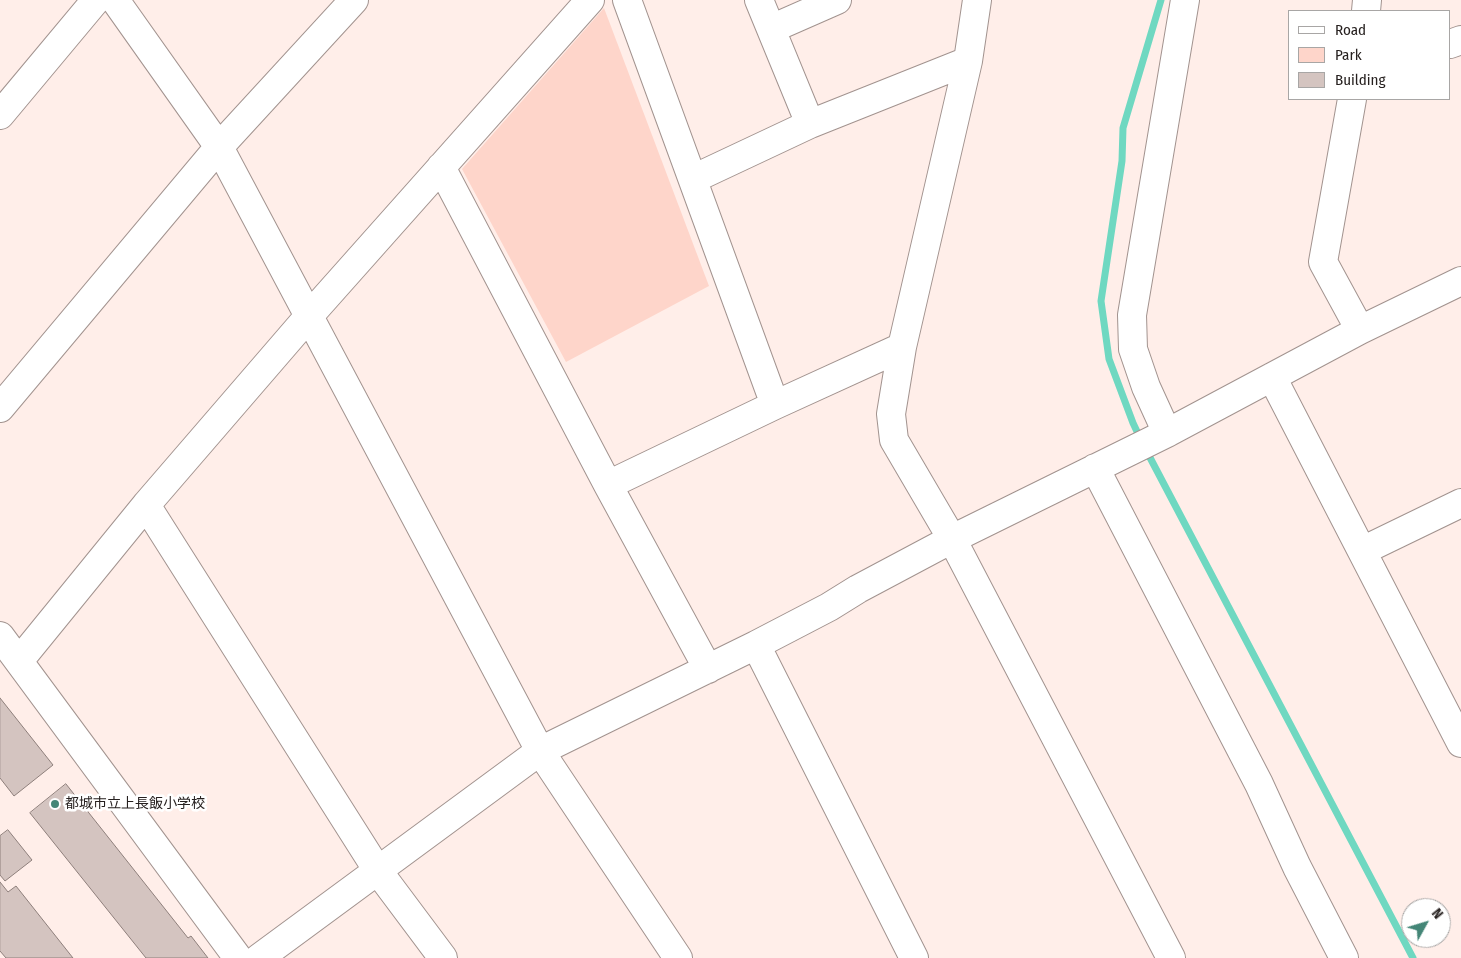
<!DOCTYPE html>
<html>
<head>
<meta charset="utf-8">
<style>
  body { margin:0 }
  #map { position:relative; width:1461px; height:958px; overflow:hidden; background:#ffeee9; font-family:"Fira Sans Condensed",sans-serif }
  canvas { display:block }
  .legend { position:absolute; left:1288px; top:10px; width:162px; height:90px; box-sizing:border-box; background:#fff; border:1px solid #a8a6a5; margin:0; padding:6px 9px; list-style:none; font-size:15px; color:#26201f }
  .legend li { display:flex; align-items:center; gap:10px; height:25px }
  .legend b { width:25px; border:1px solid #a8a6a5 }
  .north { position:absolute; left:1401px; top:898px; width:50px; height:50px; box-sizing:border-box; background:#fff; border:1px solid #a8a6a5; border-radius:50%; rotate:51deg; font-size:14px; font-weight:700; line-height:20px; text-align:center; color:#26201f }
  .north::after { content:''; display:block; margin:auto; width:18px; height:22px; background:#448677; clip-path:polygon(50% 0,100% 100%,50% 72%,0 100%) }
</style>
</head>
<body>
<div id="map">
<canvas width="1461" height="958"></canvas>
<ul class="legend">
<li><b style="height:6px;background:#fff"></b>Road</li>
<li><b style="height:14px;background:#fed5ca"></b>Park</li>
<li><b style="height:14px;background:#d4c4c0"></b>Building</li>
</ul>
<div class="north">N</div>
</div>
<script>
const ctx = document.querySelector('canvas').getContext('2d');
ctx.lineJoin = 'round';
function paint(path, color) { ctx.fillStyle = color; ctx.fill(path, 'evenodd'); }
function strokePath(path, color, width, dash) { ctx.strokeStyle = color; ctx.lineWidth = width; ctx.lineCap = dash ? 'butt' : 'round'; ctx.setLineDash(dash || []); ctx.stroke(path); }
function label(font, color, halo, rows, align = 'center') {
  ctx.font = font + ' "Fira Sans Condensed","Noto Sans JP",sans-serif'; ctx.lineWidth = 5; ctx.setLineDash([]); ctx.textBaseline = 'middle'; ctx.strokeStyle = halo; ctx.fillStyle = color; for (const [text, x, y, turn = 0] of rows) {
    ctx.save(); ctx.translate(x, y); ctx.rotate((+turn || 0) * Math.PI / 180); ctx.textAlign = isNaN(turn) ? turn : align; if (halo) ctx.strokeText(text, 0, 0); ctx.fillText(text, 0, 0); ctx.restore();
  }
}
paint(new Path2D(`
  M604,8L709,286L566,362L462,169Z`), '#fed5ca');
strokePath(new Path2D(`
  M1141,440L1133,423L1109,359L1101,301L1122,161L1123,128L1161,0
  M1146,450L1413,958`), '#6fd8c1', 7);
const building = new Path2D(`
  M0,698L53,765L14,796L0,778Z
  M66,784L188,938L191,936L208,958H146L30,813Z
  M8,830L32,860L5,881L0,875V836Z
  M0,882L8,892L16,886L73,958H6L0,951Z`);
paint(building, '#d4c4c0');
strokePath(building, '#8e7f7b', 1);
const minor = new Path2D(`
  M115,0L219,147L540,751L678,958
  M627,0L775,405
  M759,0L810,124
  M977,0L968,61L902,347L891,414L894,440L952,539L1171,958
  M1366,11L1367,0
  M771,29L837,0
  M1450,44L1461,40
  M1352,99L1323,262L1360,330
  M0,115L96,0
  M441,167L608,485L708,669
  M693,179L810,124L968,61
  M1272,377L1461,743
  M0,408L219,147L354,0
  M1167,433L1146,387L1133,349L1132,315L1185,0
  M1095,468L1259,784L1297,867L1344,958
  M608,485L775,405L902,347
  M146,505L378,871L443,958
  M1362,551L1461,503
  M0,636L238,958
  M756,645L914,958
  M19,661L146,505L309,316L590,0
  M259,958L540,751L756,645L829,607L858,589L952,539L1167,433L1360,330L1461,281`);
strokePath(minor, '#a2938f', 30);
strokePath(minor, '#fff', 28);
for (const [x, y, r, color] of [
  [55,804,5,"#448677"]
]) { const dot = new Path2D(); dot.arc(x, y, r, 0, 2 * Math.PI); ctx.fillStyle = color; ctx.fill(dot); strokePath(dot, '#fff', 2); }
label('14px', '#26201f', '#fff', [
  ["都城市立上長飯小学校",65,804]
], 'left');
</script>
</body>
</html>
